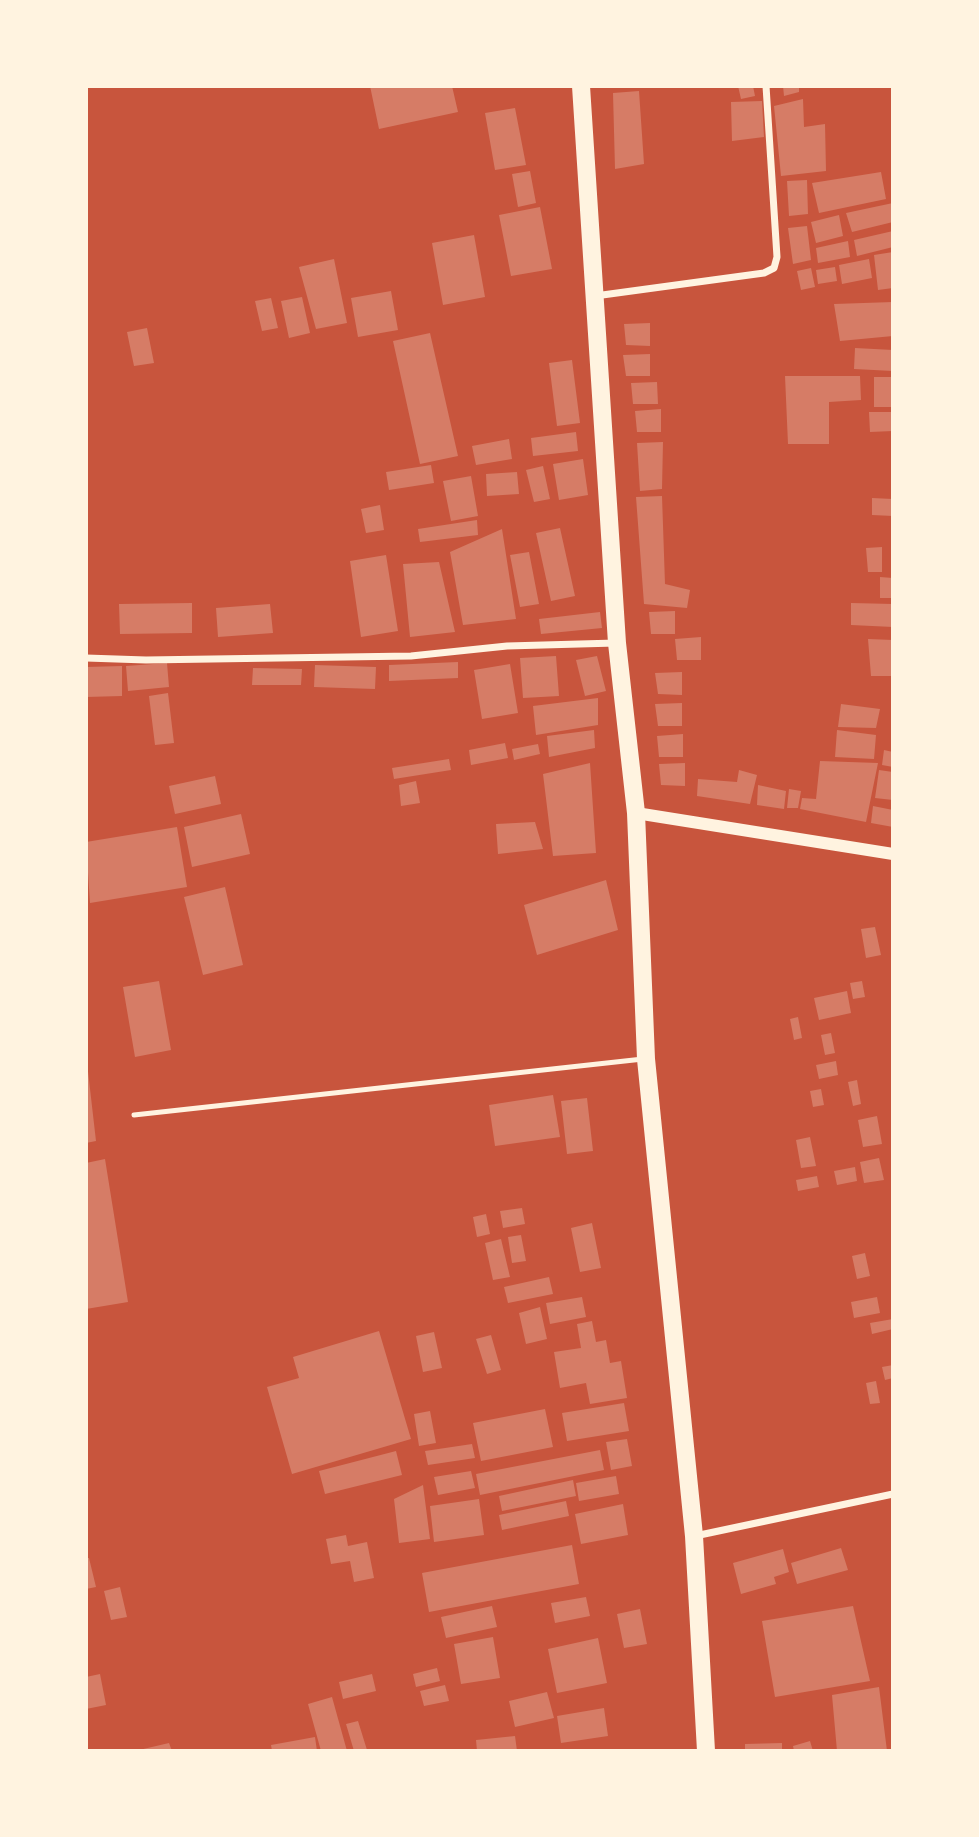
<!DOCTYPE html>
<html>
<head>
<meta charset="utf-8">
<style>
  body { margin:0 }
  #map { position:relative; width:979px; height:1837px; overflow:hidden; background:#c8553d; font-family:Roboto,sans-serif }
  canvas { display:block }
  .frame { position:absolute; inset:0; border:88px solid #fff3e0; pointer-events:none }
</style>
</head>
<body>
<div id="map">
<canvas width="979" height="1837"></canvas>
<div class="frame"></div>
</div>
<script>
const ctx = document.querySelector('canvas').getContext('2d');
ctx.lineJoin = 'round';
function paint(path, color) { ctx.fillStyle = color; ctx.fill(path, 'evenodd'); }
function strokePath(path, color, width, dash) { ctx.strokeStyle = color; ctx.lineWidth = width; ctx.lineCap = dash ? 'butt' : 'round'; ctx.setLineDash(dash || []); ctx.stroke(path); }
paint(new Path2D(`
  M370,86H452L458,112L379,129Z
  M738,86H753L755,96L741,99Z
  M783,86H799V92L784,96Z
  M639,91L644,164L615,169L613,93Z
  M803,99L804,127L825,124L826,171L781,176L774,106Z
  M762,101L764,137L732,141L731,102Z
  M515,108L526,165L495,170L485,113Z
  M530,171L536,203L518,207L512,174Z
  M881,172L886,199L819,213L812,183Z
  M807,180L808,214L789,216L787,181Z
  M893,203V222L852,232L846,213Z
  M540,207L552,269L511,276L499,215Z
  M839,215L843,236L816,243L811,222Z
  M807,226L811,260L793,264L788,228Z
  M893,231V247L857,256L854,240Z
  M474,235L485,297L443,305L432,243Z
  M848,241L850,257L818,263L816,248Z
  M893,252V288L878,290L874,255Z
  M334,259L347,323L316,329L299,267Z
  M869,259L872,278L842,284L839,265Z
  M835,267L837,281L818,284L816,270Z
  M811,268L815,287L801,290L797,271Z
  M391,291L398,330L358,337L351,298Z
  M302,297L310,333L289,338L281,301Z
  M271,298L278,328L262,331L255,301Z
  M893,302V336L840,341L834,304Z
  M650,323V346L626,345L624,324Z
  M147,328L154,363L134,366L127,332Z
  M430,333L458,456L420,464L393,341Z
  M855,348L893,350V371L854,369Z
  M650,354V376H626L623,355Z
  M572,360L580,423L557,426L549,363Z
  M785,376H860L861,400L829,402V444H788Z
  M874,377H893V407H874Z
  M657,382L658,404H633L631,383Z
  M661,409V432H637L635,411Z
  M869,412H893V431L870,432Z
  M576,432L578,451L533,456L531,438Z
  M509,439L512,459L476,465L472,446Z
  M663,442L662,489L640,491L637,443Z
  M583,459L588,495L559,500L553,464Z
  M431,465L434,483L389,490L386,472Z
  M543,466L550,499L534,502L526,470Z
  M517,472L519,494L487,496L486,474Z
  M471,476L478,516L451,521L443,481Z
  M662,496L665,584L690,590L687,608L644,604L636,497Z
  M872,498L893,499V516L872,515Z
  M380,505L384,530L366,533L361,509Z
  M477,520L478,535L420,542L418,529Z
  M560,528L575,596L551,601L536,533Z
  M502,529L516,619L463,625L450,552Z
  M882,547V572H868L866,548Z
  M529,552L539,604L520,607L510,555Z
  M386,555L398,631L361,637L350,561Z
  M439,562L455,632L410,637L403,564Z
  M880,577L893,578V598H880Z
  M192,603V633L120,634L119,604Z
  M851,603L893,604V627L851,625Z
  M270,604L273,633L218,637L216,608Z
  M675,611V634H651L649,612Z
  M600,612L602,628L541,634L539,619Z
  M701,637V660H677L675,639Z
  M868,639L893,640V676H871Z
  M556,656L559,696L523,698L520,658Z
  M597,656L606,691L585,696L576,660Z
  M458,662V678L389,681V665Z
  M167,663L169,687L128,691L126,666Z
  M510,664L518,713L482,719L474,670Z
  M315,665L376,667L375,689L314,687Z
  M122,666V696L86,697V667Z
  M253,668L302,669L301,685H252Z
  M682,672V695L658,694L655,673Z
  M168,693L174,743L155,745L149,696Z
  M598,698V725L536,735L533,706Z
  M682,703V726H658L655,704Z
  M841,704L880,709L876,728L838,727Z
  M594,730L595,748L549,757L547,736Z
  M837,730L876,735L874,759L835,757Z
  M683,734V757H659L657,736Z
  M505,743L508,758L471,765L469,750Z
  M538,744L540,754L514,760L512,749Z
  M884,750L893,752V767L882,765Z
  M449,759L451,770L394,779L392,768Z
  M820,761L878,763L866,822L800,809L802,798L816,799Z
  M590,763L596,853L553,856L543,774Z
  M685,763V786L661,785L659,764Z
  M739,770L757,775L750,804L697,796L698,779L737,782Z
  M879,770L893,772V800L875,798Z
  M215,776L221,804L175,814L169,786Z
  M416,781L420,803L401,806L399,785Z
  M758,785L786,791L784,809L757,805Z
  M789,789L801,791L798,808H787Z
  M873,806L893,810V827L871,823Z
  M241,814L250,854L192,867L184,827Z
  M535,822L543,849L498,854L496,824Z
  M177,827L187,887L90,903L86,842Z
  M606,880L618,930L537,955L524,905Z
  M225,887L243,965L203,975L184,897Z
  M875,927L881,955L866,958L861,929Z
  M159,981L171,1050L135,1057L123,987Z
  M862,981L865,997L853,999L850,983Z
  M847,991L851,1013L819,1020L814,998Z
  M798,1017L802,1038L794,1040L790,1019Z
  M831,1033L835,1053L825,1055L821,1035Z
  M86,1054L96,1141L86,1143Z
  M836,1061L838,1075L819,1079L816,1065Z
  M857,1080L861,1104L853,1106L848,1082Z
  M821,1089L824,1105L813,1107L810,1091Z
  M553,1095L560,1137L495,1146L489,1105Z
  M587,1098L593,1151L567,1154L561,1101Z
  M877,1116L882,1144L863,1147L858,1120Z
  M810,1137L816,1166L801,1168L796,1140Z
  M879,1158L884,1180L864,1183L860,1162Z
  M105,1159L128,1302L86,1309V1163Z
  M855,1167L857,1181L837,1185L834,1171Z
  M817,1176L819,1187L798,1191L796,1180Z
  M522,1208L525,1224L503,1228L500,1211Z
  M486,1214L490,1234L477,1237L473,1217Z
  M592,1223L601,1268L580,1272L571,1228Z
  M521,1235L526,1261L512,1263L508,1237Z
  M501,1239L510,1277L493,1280L485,1243Z
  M865,1253L870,1276L857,1279L852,1256Z
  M549,1277L553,1294L508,1303L504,1287Z
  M582,1297L586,1317L550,1324L546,1303Z
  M877,1297L880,1313L854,1318L851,1302Z
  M540,1307L547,1339L526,1344L519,1313Z
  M893,1319V1329L872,1334L870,1323Z
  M592,1321L596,1342L606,1340L610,1363L621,1361L627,1398L590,1404L586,1383L560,1388L554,1352L581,1348L577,1324Z
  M379,1331L411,1439L292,1474L267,1387L299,1378L293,1357Z
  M434,1332L442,1368L423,1372L416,1336Z
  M491,1335L501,1370L487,1374L476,1339Z
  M893,1365V1378L885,1380L882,1367Z
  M876,1381L880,1403L870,1404L866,1383Z
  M624,1403L629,1431L567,1441L562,1413Z
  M545,1409L553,1447L481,1461L473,1423Z
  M430,1411L436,1443L419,1446L414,1414Z
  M627,1439L632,1466L611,1470L606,1442Z
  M472,1444L475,1458L428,1465L425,1451Z
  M600,1450L604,1470L480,1495L476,1474Z
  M396,1451L402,1475L325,1494L319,1471Z
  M471,1471L475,1488L438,1495L434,1477Z
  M616,1476L619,1494L579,1501L576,1483Z
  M573,1480L576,1496L502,1511L499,1496Z
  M423,1485L430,1539L399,1543L394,1499Z
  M479,1499L484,1535L434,1542L430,1506Z
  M566,1501L569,1516L502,1530L499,1515Z
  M623,1504L628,1535L581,1544L575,1514Z
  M346,1535L348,1546L367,1542L374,1578L354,1582L350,1561L331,1564L326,1539Z
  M572,1545L579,1584L429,1612L422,1573Z
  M841,1548L848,1570L797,1584L791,1563Z
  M783,1549L789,1572L774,1577L776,1584L741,1594L733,1563Z
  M86,1558H89L96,1587L86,1589Z
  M120,1587L127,1617L111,1620L104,1591Z
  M586,1597L590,1616L555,1623L551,1603Z
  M492,1606L497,1627L446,1638L441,1617Z
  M853,1606L870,1681L775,1697L762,1621Z
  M640,1609L647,1644L624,1648L617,1614Z
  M493,1637L500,1678L461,1684L454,1644Z
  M598,1638L607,1683L557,1693L548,1649Z
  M437,1668L440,1681L416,1687L413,1674Z
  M100,1674L106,1705L86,1709V1677Z
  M372,1674L376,1691L343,1699L339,1682Z
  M445,1685L449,1701L424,1706L420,1691Z
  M879,1687L887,1751H837L832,1695Z
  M547,1692L554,1718L515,1727L509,1701Z
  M332,1697L347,1751H321L308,1704Z
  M604,1708L608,1736L561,1743L557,1716Z
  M358,1721L367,1750L362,1751H354L346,1724Z
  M515,1736L517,1751H477L476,1740Z
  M315,1737L317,1751H272L271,1745Z
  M810,1741L813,1751H794L793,1746Z
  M169,1743L172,1751H139V1750Z
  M782,1743V1751H745V1744Z`), '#d67c66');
strokePath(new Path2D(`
  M134,1115L643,1059`), '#fff3e0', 5);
strokePath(new Path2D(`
  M595,296L764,273L774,268L777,257L766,86
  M86,658L146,660L411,656L507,646L616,643
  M695,1536L893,1494`), '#fff3e0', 7);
strokePath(new Path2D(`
  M636,813L893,854`), '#fff3e0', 12);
strokePath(new Path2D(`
  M581,86L617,643L636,813L646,1059L694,1536L706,1751`), '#fff3e0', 18);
</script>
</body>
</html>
